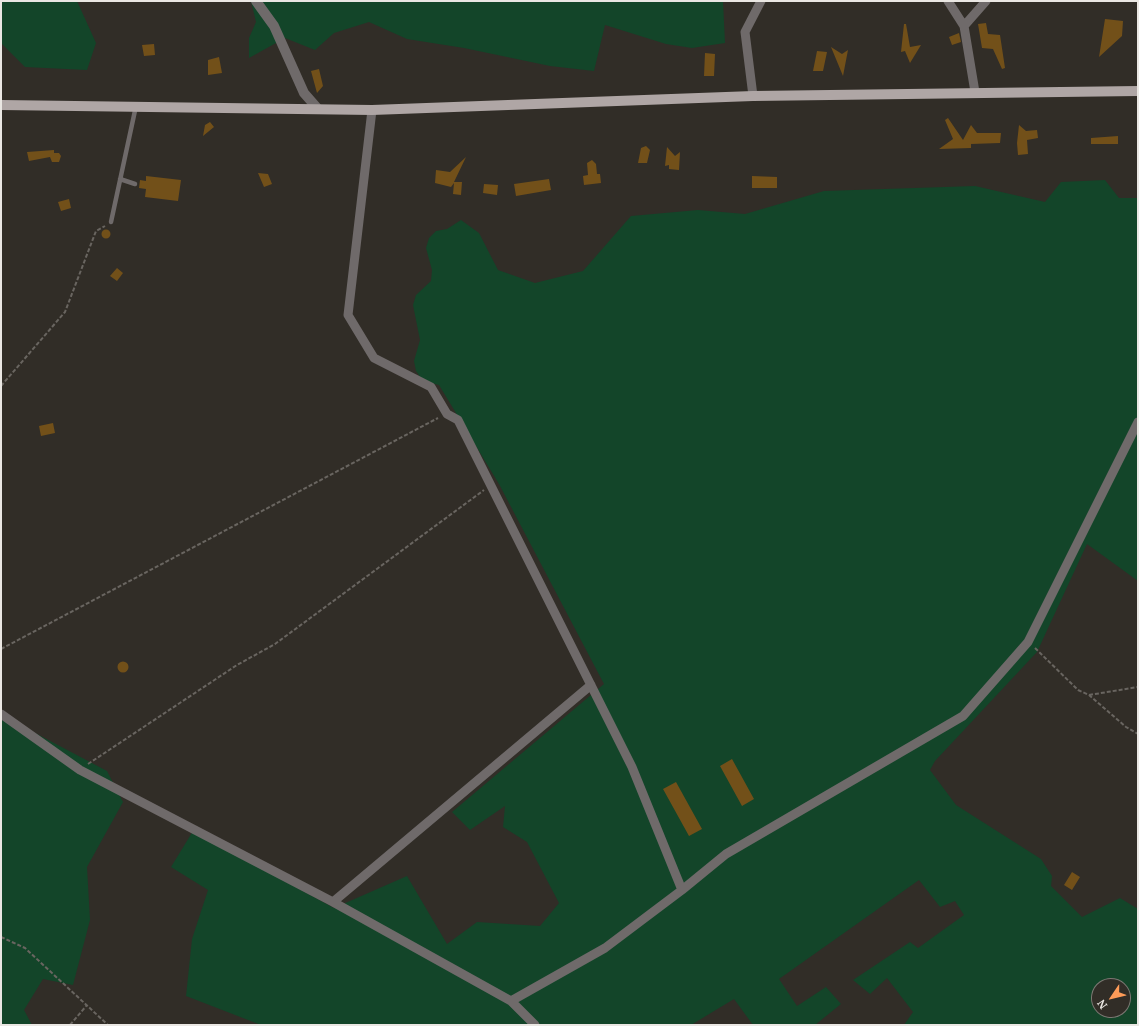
<!DOCTYPE html>
<html>
<head>
<meta charset="utf-8">
<style>
  body { margin:0 }
  #map { position:relative; width:1139px; height:1026px; overflow:hidden; background:#312d27; font-family:"PT Serif",serif }
  canvas { display:block }
  .frame { position:absolute; inset:0; border:2px solid #eae7e3; pointer-events:none }
  .north { position:absolute; left:1091px; top:978px; width:40px; height:40px; box-sizing:border-box; background:#312d27; border:1px solid #7b7772; border-radius:50%; rotate:235deg; font-size:11px; font-weight:700; line-height:16px; text-align:center; color:#eae7e3 }
  .north::after { content:''; display:block; margin:auto; width:14px; height:18px; background:#fe9b58; clip-path:polygon(50% 0,100% 100%,50% 72%,0 100%) }
</style>
</head>
<body>
<div id="map">
<canvas width="1139" height="1026"></canvas>
<div class="frame"></div>
<div class="north">N</div>
</div>
<script>
const ctx = document.querySelector('canvas').getContext('2d');
ctx.lineJoin = 'round';
function paint(path, color) { ctx.fillStyle = color; ctx.fill(path, 'evenodd'); }
function strokePath(path, color, width, dash) { ctx.strokeStyle = color; ctx.lineWidth = width; ctx.lineCap = dash ? 'butt' : 'round'; ctx.setLineDash(dash || []); ctx.stroke(path); }
paint(new Path2D(`
  M1,1H77L96,43L87,70L25,67L1,43Z
  M251,1H723L725,43L692,48L666,44L605,25L594,71L550,66L464,48L407,39L369,22L334,33L315,50L285,38L249,58V38L256,22Z
  M1105,180L1119,198H1138V581L1087,544L1037,652L935,761L930,770L956,805L1041,859L1052,876L1051,886L1082,917L1120,898L1138,909V1025H904L913,1012L887,978L870,994L853,980L910,942L918,948L964,915L955,901L940,907L919,880L779,979L797,1006L826,987L841,1004L815,1025H753L734,999L691,1025H261L186,996L192,939L208,890L171,867L193,831L334,908L407,876L447,944L477,922L540,926L559,903L527,842L503,827L505,806L470,830L452,812L604,684L499,484L439,385L423,381L416,371L414,361L420,340L413,305L416,295L431,281L432,270L426,248L429,238L436,231L447,229L461,220L479,233L498,270L535,283L583,271L631,216L698,210L745,214L824,191L975,186L1045,202L1061,182ZM1099,986H1123V1010H1099Z
  M1,709L20,725L107,771L123,802L87,867L90,920L73,985L43,979L24,1010L32,1025H1Z`), '#134529');
paint(new Path2D(`
  M1105,19L1123,21L1122,36L1099,57Z
  M986,23L988,34L1000,35L1005,68L1002,69L993,49L982,48L978,24Z
  M904,24H906L910,47L921,45L910,63L905,51L901,52Z
  M959,33L961,42L952,45L949,37Z
  M154,44L155,55L144,56L142,45Z
  M831,47L842,54L848,50L843,76Z
  M817,51L827,52L823,71H813Z
  M705,53L715,54L714,76H704Z
  M219,57L222,73L208,75V60Z
  M319,69L323,86L317,93L311,71Z
  M948,118L963,140L971,125L977,133H1001L1000,143L971,144V148L939,149L953,139L945,120Z
  M210,122L214,127L203,136L205,125Z
  M1019,125L1026,131L1037,130L1038,138L1027,140L1028,154L1018,155L1017,143Z
  M1118,136V144H1091V138Z
  M646,146L650,150L647,163H638L641,148Z
  M667,147L675,156L680,152L679,170L669,169V165L665,166Z
  M54,150V153H59L61,156L59,162H52L50,157L29,161L27,152Z
  M466,157L454,182H462L461,195L453,194L454,183L451,187L435,183L436,170L450,172Z
  M592,160L596,164L597,174H600L601,183L584,185L583,176L588,175L587,163Z
  M258,173L268,174L272,184L264,187Z
  M146,176L181,180L178,201L145,197L146,189L139,188L140,180L146,181Z
  M752,176L777,177V188H752Z
  M549,179L551,190L516,196L514,184Z
  M484,184L498,185L497,195L483,193Z
  M69,199L71,208L61,211L58,202Z
  M101.5 234a4.5 4.5 0 1 1 9 0a4.5 4.5 0 1 1-9 0Z
  M117,268L123,273L117,281L110,276Z
  M53,423L55,433L41,436L39,426Z
  M117.5 667a5.5 5.5 0 1 1 11 0a5.5 5.5 0 1 1-11 0Z
  M732,759L754,799L742,806L720,766Z
  M676,782L702,829L689,836L663,789Z
  M1072,872L1080,877L1072,890L1064,885Z`), '#725019');
strokePath(new Path2D(`
  M1,386L65,312L96,231L105,226
  M1035,648L1078,690L1089,695L1126,727L1138,734
  M1,649L438,418
  M1089,695L1138,687
  M88,764L237,665L275,644L484,490
  M1,937L25,948L108,1025
  M70,1025L87,1005`), '#696560', 2, [4, 2]);
strokePath(new Path2D(`
  M120,179L135,184
  M111,222L136,106`), '#6f6a6a', 4.5);
strokePath(new Path2D(`
  M948,1L964,26
  M975,92L964,26L986,1
  M753,96L745,32L761,1
  M372,110L348,315L374,358L431,387L447,414L458,420L632,767L682,890
  M1,714L80,770L333,902L511,1001L605,948L682,890L726,854L963,716L1028,642L1138,422
  M333,902L591,685
  M511,1001L535,1025`), '#6f6a6a', 9);
strokePath(new Path2D(`
  M256,1L274,26L304,93L318,109`), '#6f6a6a', 10);
strokePath(new Path2D(`
  M1,105L372,110L753,96L1138,91`), '#afa6a5', 10);
</script>
</body>
</html>
